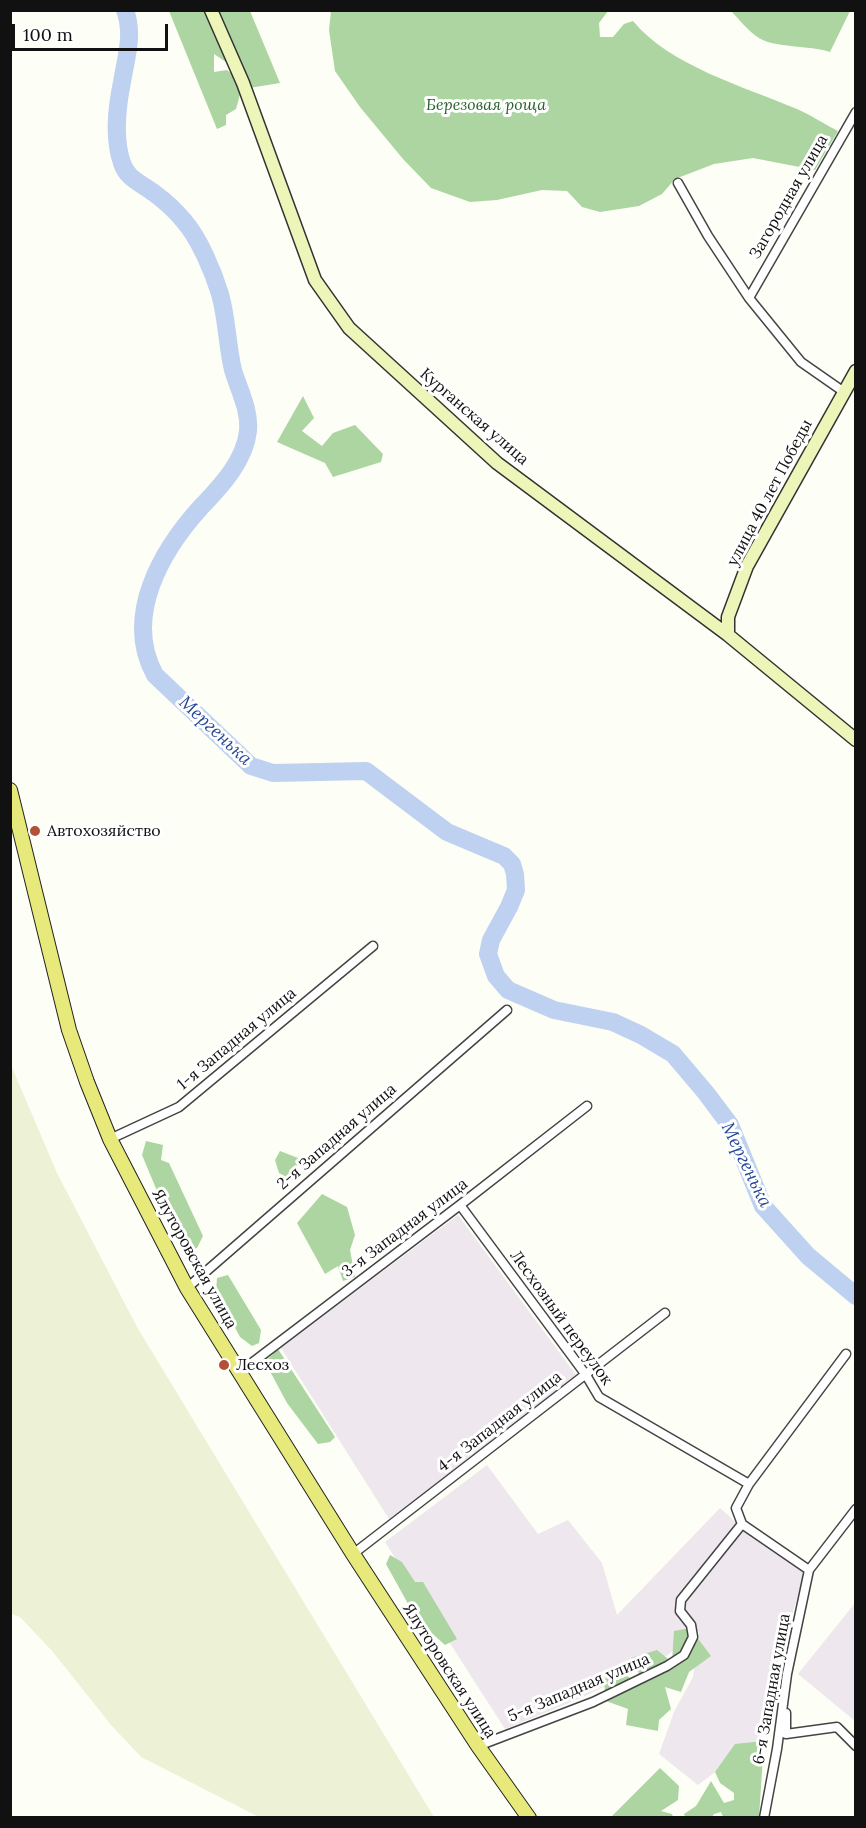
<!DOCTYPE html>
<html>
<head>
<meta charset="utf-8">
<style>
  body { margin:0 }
  #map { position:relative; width:866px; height:1828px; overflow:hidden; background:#fdfef5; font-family:Lora,serif }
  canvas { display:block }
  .frame { position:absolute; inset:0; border:12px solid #111; pointer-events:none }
  .scale { position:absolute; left:12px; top:24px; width:156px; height:27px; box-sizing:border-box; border:3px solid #111; border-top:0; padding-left:8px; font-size:18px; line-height:21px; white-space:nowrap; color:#111; -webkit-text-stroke:4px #fff; paint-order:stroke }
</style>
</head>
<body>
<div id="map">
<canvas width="866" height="1828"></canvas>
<div class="frame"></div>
<div class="scale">100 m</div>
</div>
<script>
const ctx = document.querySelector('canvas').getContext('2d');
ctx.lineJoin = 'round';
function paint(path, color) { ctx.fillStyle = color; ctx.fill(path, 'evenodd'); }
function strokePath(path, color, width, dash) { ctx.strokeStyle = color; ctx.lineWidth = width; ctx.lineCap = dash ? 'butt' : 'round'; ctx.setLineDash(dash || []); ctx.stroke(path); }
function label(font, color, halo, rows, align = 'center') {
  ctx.font = font + ' Lora,serif'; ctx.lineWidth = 6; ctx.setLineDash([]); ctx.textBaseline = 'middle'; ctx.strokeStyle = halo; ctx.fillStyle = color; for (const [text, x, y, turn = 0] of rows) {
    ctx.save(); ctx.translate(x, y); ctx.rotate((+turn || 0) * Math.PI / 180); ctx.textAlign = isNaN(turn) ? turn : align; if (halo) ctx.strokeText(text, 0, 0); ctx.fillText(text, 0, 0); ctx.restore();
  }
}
paint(new Path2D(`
  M458,1215L576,1375L389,1519L281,1348Z
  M487,1465L538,1534L568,1520L602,1563L617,1615L720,1508L739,1525L679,1598L691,1634L668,1655L579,1699L505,1729L385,1542Z
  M743,1529L805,1572L776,1668L763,1736L698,1785L659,1754L674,1712L693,1677L699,1632L683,1610L684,1600Z
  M855,1603V1721L798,1674Z`), '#eee7ed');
paint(new Path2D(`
  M11,1065L57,1173L137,1327L434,1817H259L141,1757L111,1725L53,1652L20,1617L11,1614Z`), '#edf2d7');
paint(new Path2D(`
  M169,11H250L280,83L249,88L244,74L214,54V72L227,70L243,83L236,109L226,115V125L217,129Z
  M331,11H608L599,23L600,37H613L624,24L633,21C670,66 745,87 797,109C811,115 824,124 838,131L815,170L753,158L714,164L675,179L662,194L639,206L600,212L582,207L567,191L542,190L497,200L470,202L431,188L403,159L360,107L335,71L329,30Z
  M731,11H850L830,52C809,45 775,48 759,38C748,31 739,19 731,11Z
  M303,396L314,418L302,431L322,446L333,433L355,425L383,454L381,462L333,477L325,463L277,442Z
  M146,1141L163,1145L161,1160L169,1163L203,1236L197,1248L183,1253L142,1155Z
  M280,1151L303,1160L296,1168V1182L279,1173L275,1160Z
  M322,1194L347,1207L355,1235L350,1250L355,1277L343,1281L338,1266L325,1274L297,1223Z
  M228,1275L261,1330L259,1343L252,1346L240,1337L216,1291L217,1278Z
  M278,1349L335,1437L330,1442L318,1444L287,1403L265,1362Z
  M390,1555L402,1562L415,1582H423L457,1639L445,1645L417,1620L386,1564Z
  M690,1628L711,1656L689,1672L681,1692L665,1687L671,1709L659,1720L658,1731L626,1725L628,1709L606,1701L604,1681L614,1668L632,1679L639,1673L631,1658L657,1650L672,1662L674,1631Z
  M764,1741L759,1817H723L721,1812L714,1814L712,1817H685L684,1814L696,1806L711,1781L724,1803L734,1800V1793L720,1783L715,1772L735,1744Z
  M660,1768L679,1786L678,1800L661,1811L672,1814L673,1817H611Z`), '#acd5a2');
strokePath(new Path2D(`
  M125,10C134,35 126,57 122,82C117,107 113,137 122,163C127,179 141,183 154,193C165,201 175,210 184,221C199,238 213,271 220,294C227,318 227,345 233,370C239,390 250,410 248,431C245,461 220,487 201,507C161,551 123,617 155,675L251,766L273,773L366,771L447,832L504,856L512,864L515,874L516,890L509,907L491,940L488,954L496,976L508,990L554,1010L613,1022L641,1035L673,1054L706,1093L730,1125L763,1206L808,1256L856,1296`), '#bfd1f0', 18);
const street = new Path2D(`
  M678,183L708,236L749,298L801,362L844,392
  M749,298L856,112
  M110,1139L179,1107L373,946
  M460,1205L586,1375L599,1397L749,1484
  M187,1288L507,1010
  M240,1372L460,1205L587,1106
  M742,1524L809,1570
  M353,1554L665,1313
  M786,1713V1734L837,1727L856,1746
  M478,1746L593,1702L667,1666L684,1655L693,1637L691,1625L680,1611L681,1600L742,1524L736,1508L749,1484L846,1354
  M764,1818L777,1749L787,1674L809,1570L856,1509`);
const secondary = new Path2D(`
  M211,10L243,83L315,280L349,328L497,463L728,635L856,740
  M728,635V617L747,566L856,371`);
const primary = new Path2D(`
  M10,790L69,1030L87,1082L110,1139L187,1288L353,1554L478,1746L529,1818`);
strokePath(street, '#444', 11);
strokePath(secondary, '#333', 15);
strokePath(primary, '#222', 16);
strokePath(street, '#fff', 8);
strokePath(secondary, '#edf6b8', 12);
strokePath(primary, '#e7e97a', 14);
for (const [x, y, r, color] of [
  [35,831,6,"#b25137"],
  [224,1365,6,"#b25137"]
]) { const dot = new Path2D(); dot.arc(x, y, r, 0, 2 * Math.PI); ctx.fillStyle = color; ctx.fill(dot); strokePath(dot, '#fff', 2); }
label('italic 16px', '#27622a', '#fff', [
  ["Березовая роща",486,105]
]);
label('16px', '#111', '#fff', [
  ["Загородная улица",789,197,-60],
  ["Курганская улица",474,417,41],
  ["улица 40 лет Победы",770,493,-62],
  ["1-я Западная улица",237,1039,-40],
  ["2-я Западная улица",337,1137,-41],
  ["3-я Западная улица",405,1228,-37],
  ["Ялуторовская улица",194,1259,61],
  ["Лесхозный переулок",561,1318,54],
  ["4-я Западная улица",500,1422,-38],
  ["Ялуторовская улица",449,1671,57],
  ["5-я Западная улица",579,1688,-23],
  ["6-я Западная улица",772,1689,-80]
]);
label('16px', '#111', '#fff', [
  ["Автохозяйство",47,831],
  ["Лесхоз",236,1365]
], 'left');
label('italic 18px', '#264896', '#fff', [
  ["Мергенька",215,731,43],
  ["Мергенька",746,1165,64]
]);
</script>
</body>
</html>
